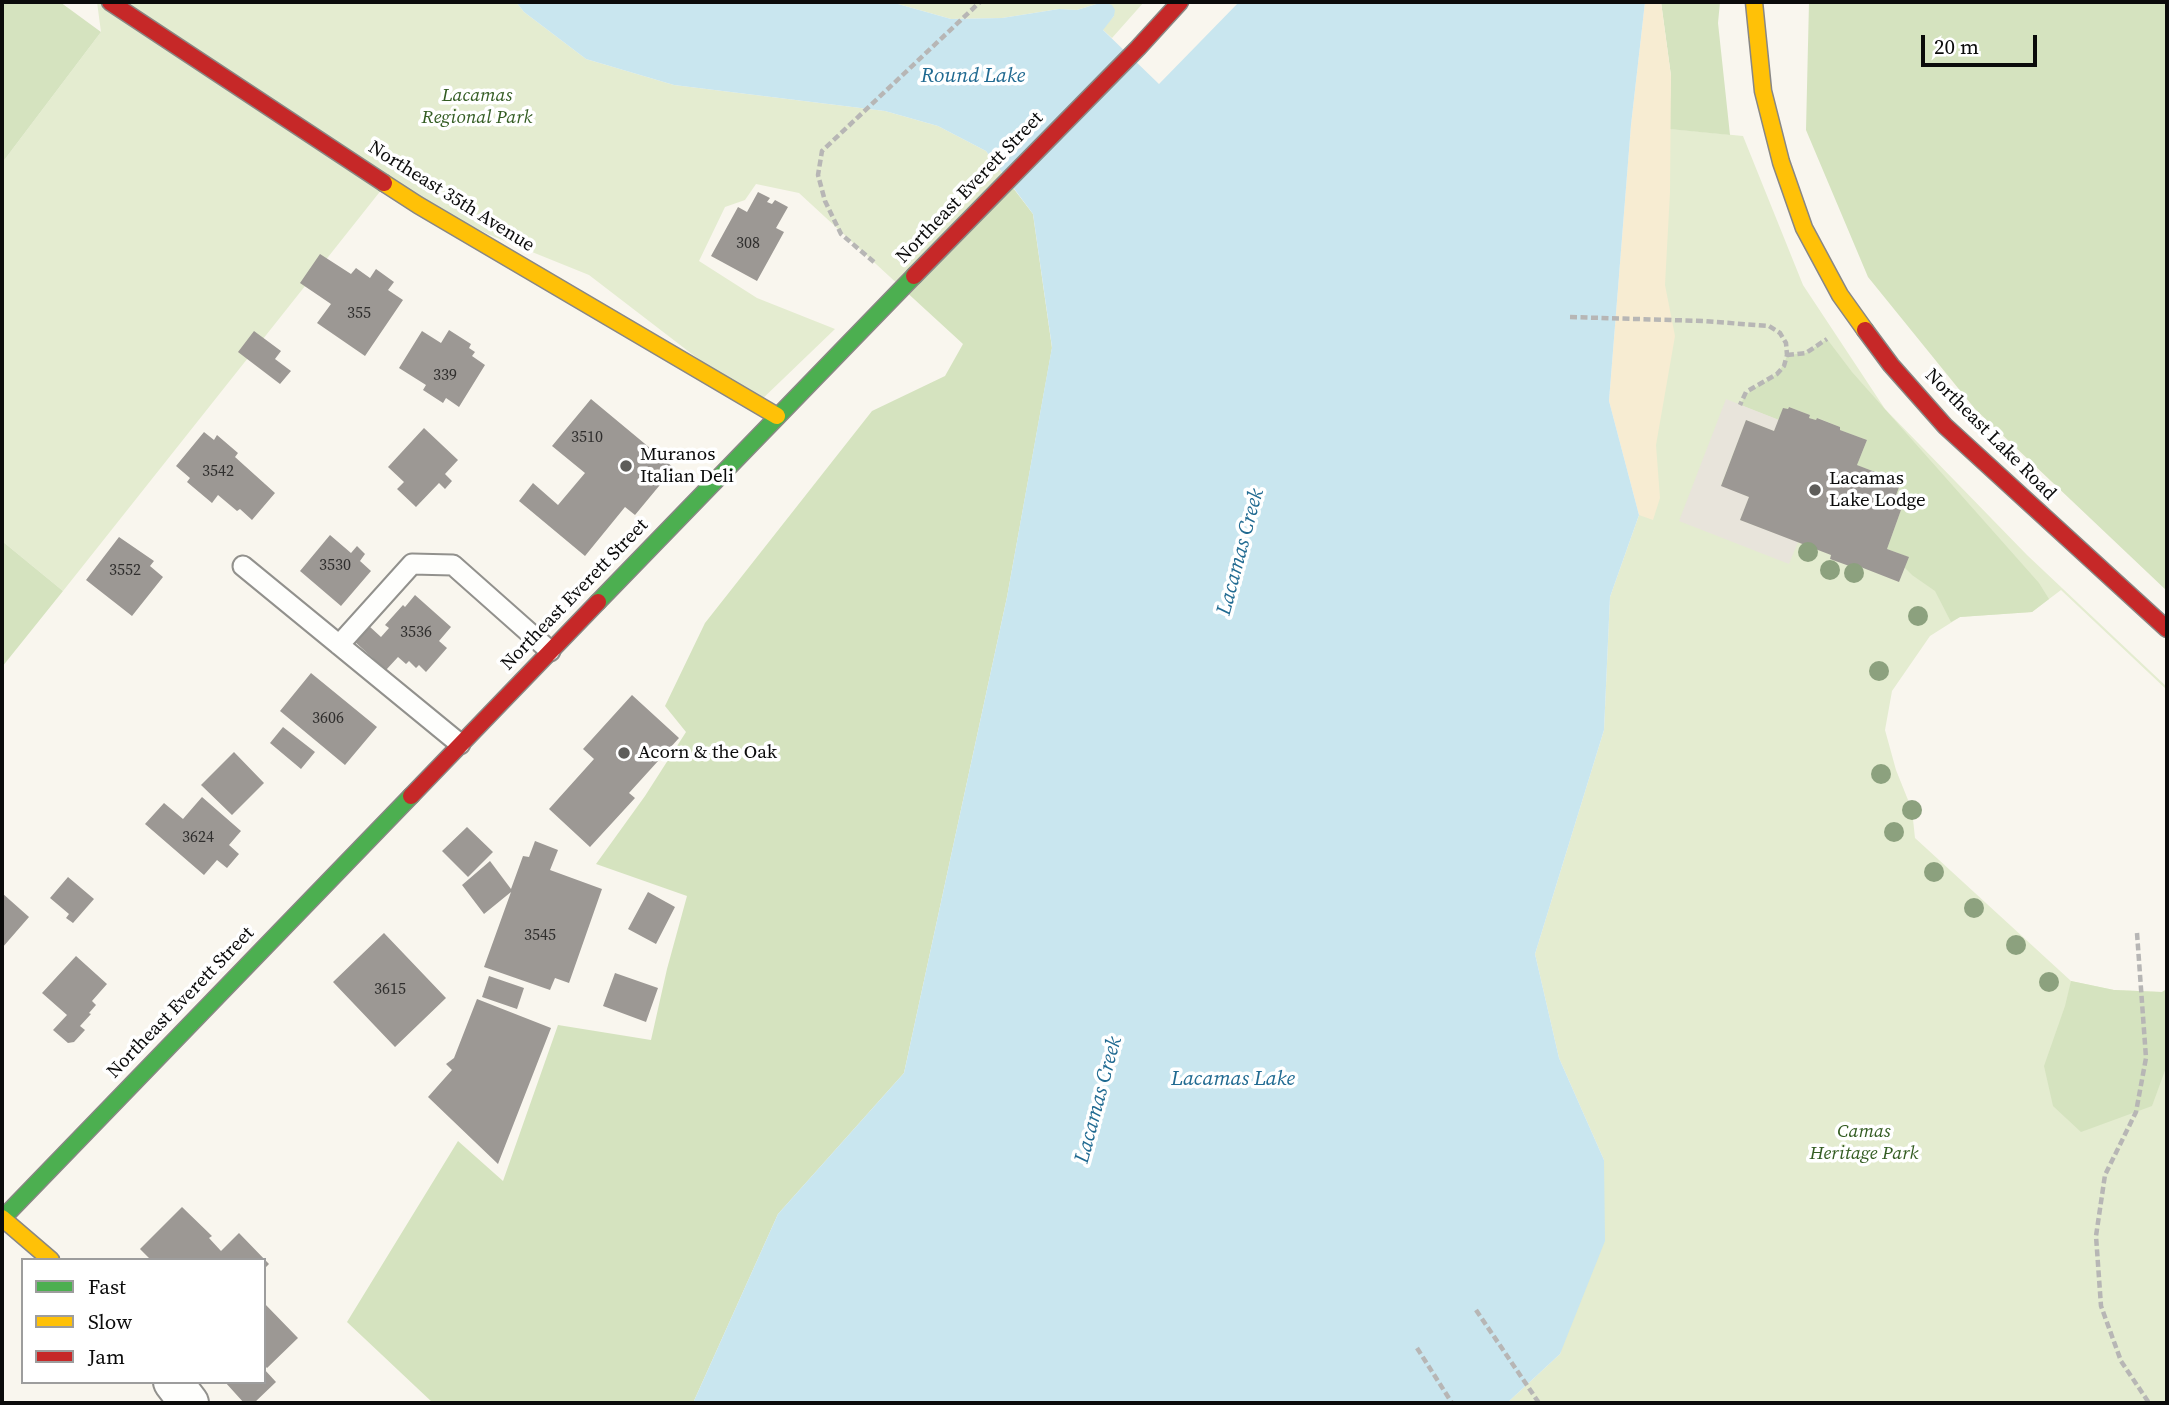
<!DOCTYPE html>
<html>
<head>
<meta charset="utf-8">
<style>
  body { margin:0 }
  #map { position:relative; width:2169px; height:1405px; overflow:hidden; background:#f9f6ee; font-family:"Source Serif 4",serif }
  canvas { display:block }
  .frame { position:absolute; inset:0; border:4px solid #0b0b0b; pointer-events:none }
  .legend { position:absolute; left:21px; top:1258px; width:245px; height:126px; box-sizing:border-box; background:#fff; border:2px solid #9d9d9d; margin:0; padding:9px 12px; list-style:none; font-size:21px; color:#0b0b0b }
  .legend li { display:flex; align-items:center; gap:14px; height:35px }
  .legend b { width:35px; border:2px solid #9d9d9d }
  .scale { position:absolute; left:1921px; top:35px; width:116px; height:32px; box-sizing:border-box; border:4px solid #0b0b0b; border-top:0; padding-left:9px; font-size:21px; line-height:24px; white-space:nowrap; color:#0b0b0b; -webkit-text-stroke:5px #fff; paint-order:stroke }
</style>
</head>
<body>
<div id="map">
<canvas width="2169" height="1405"></canvas>
<div class="frame"></div>
<ul class="legend">
<li><b style="height:9px;background:#4caf50"></b>Fast</li>
<li><b style="height:9px;background:#ffc107"></b>Slow</li>
<li><b style="height:9px;background:#c62828"></b>Jam</li>
</ul>
<div class="scale">20 m</div>
</div>
<script>
const ctx = document.querySelector('canvas').getContext('2d');
ctx.lineJoin = 'round';
function paint(path, color) { ctx.fillStyle = color; ctx.fill(path, 'evenodd'); }
function strokePath(path, color, width, dash) { ctx.strokeStyle = color; ctx.lineWidth = width; ctx.lineCap = dash ? 'butt' : 'round'; ctx.setLineDash(dash || []); ctx.stroke(path); }
function label(font, color, halo, rows, align = 'center') {
  ctx.font = font + ' "Source Serif 4",serif'; ctx.lineWidth = 7; ctx.setLineDash([]); ctx.textBaseline = 'middle'; ctx.strokeStyle = halo; ctx.fillStyle = color; for (const [text, x, y, turn = 0] of rows) {
    ctx.save(); ctx.translate(x, y); ctx.rotate((+turn || 0) * Math.PI / 180); ctx.textAlign = isNaN(turn) ? turn : align; if (halo) ctx.strokeText(text, 0, 0); ctx.fillText(text, 0, 0); ctx.restore();
  }
}
paint(new Path2D(`
  M97,2H516L524,12L586,59L674,85L885,111L938,126L986,151L1007,180L902,288L799,193L756,184L745,200L725,207L699,261L757,298L835,329L757,404L589,275L490,235L386,184L63,591L2,541V163L101,32Z
  M891,2H1144L1112,38L1102,29L1114,16L1103,2L1077,10L1059,9L1002,18L951,19Z
  M1631,125L1743,136L1803,285L1885,409L2027,555L2167,687V690L2061,590L2032,612L1960,617L1930,636L1892,691L1885,730L1896,770L1912,810L1915,838L2071,981L2114,990L2162,992L2167,989V1403H1507L1560,1354L1604,1160L1559,1058L1535,954L1604,730L1610,597L1639,515Z`), '#e4ecd0');
paint(new Path2D(`
  M2,2H60L101,32L2,163Z
  M1661,2H1720L1718,23L1730,135L1669,129L1671,76Z
  M1809,2H2167V591L1975,409L1868,277L1806,130Z
  M1007,180L1033,214L1052,348L1007,597L904,1073L778,1214L693,1403H433L347,1322L458,1141L503,1181L558,1025L651,1040L667,969L687,896L596,864L645,796L686,732L665,706L705,623L872,411L945,376L963,344L902,288Z
  M1827,339L1852,372L2039,583L2049,599L2032,612L1960,617L1951,622L1935,591L1912,575L1904,567L1908,557L1887,549L1901,510L1892,506L1901,482L1857,465L1867,440L1840,430V427L1818,418L1816,420L1809,418L1810,415L1789,407L1779,420L1740,405C1754,378 1779,385 1787,355L1806,353Z
  M2,541L63,591L2,667Z
  M2071,981L2114,990L2162,992L2167,989V1065L2152,1106L2081,1132L2053,1106L2044,1066L2065,1006Z`), '#d5e3bf');
paint(new Path2D(`
  M1645,2H1661L1671,76L1670,192L1665,285L1675,336L1656,445L1660,498L1653,520L1639,515L1609,401L1631,125Z`), '#f7ecd2');
paint(new Path2D(`
  M1726,399L1779,420L1774,431L1746,420L1721,485L1749,497L1740,520L1798,542L1789,564L1679,521Z`), '#e8e4db');
paint(new Path2D(`
  M516,2H891L951,19L1002,18L1059,9L1077,10L1103,2L1112,5L1115,10L1114,16L1103,30L1159,84L1239,2H1645L1631,125L1609,401L1639,515L1610,597L1604,730L1535,954L1559,1058L1604,1160L1605,1241L1560,1354L1507,1403H693L778,1214L904,1073L1007,597L1052,347L1033,214L986,151L938,126L885,111L674,85L586,59L524,12Z`), '#c9e6ef');
paint(new Path2D(`
  M758,192L770,198L767,202L772,204L775,200L788,207L776,228L784,232L757,281L711,256L738,207L747,212Z
  M320,254L351,274L356,268L370,278L376,269L394,282L388,290L403,300L365,356L317,323L331,304L300,283Z
  M449,330L471,344L469,348L475,352L472,356L485,365L459,407L446,398L443,403L423,390L426,385L399,368L422,331L441,343Z
  M254,331L281,351L275,359L291,371L280,384L238,352Z
  M591,399L674,468L635,515L625,507L585,556L519,501L533,483L558,505L585,473L552,446Z
  M1789,407L1810,415L1809,418L1816,420L1817,418L1840,427V430L1867,440L1857,465L1901,482L1892,506L1901,510L1887,549L1909,557L1899,582L1853,564L1852,567L1830,559L1831,555L1740,520L1749,497L1721,486L1746,420L1774,431L1783,408L1788,409Z
  M424,428L458,460L445,474L452,481L445,489L439,483L416,507L397,489L404,482L388,467Z
  M204,432L214,440L217,435L238,453L235,457L275,493L252,520L240,509L237,511L218,495L212,503L187,482L190,478L176,466Z
  M330,535L351,553L357,546L365,554L360,561L371,571L341,606L300,571Z
  M119,537L154,561L150,566L163,577L132,616L86,580Z
  M415,595L451,627L439,641L447,648L426,672L419,665L416,668L409,661L406,664L398,657L386,670L355,642L369,626L381,637L389,628L385,625L403,605L405,607Z
  M311,673L377,727L345,765L280,711Z
  M632,695L679,738L629,793L635,798L590,847L549,809L594,759L583,749Z
  M283,727L315,752L301,769L270,743Z
  M234,752L264,783L232,815L201,785Z
  M202,797L241,831L229,845L239,854L227,868L217,860L204,875L145,824L164,803L183,819Z
  M467,827L493,852L468,877L442,851Z
  M535,841L558,850L550,870L602,889L569,983L555,978L550,990L484,967L511,892L484,914L462,885L490,861L511,889L523,856L529,857Z
  M68,877L94,899L73,923L66,918L69,914L50,898Z
  M648,892L675,907L656,944L628,929Z
  M2,893L29,917L2,948Z
  M384,933L446,998L395,1047L333,982Z
  M76,956L107,984L92,1001L96,1005L89,1013L91,1014L80,1026L85,1030L74,1042L68,1043L53,1030L67,1015L42,993Z
  M615,973L658,988L646,1022L603,1006Z
  M489,976L524,988L517,1009L482,997Z
  M477,999L551,1028L498,1164L428,1097L452,1070L446,1064L454,1058Z
  M182,1207L212,1236L209,1238L221,1251L239,1233L269,1264L264,1269V1260H151L140,1249Z
  M264,1303L298,1338L267,1368L264,1365Z
  M264,1369L276,1382L254,1403H244L225,1382H264Z`), '#9c9894');
const lane = new Path2D(`
  M243,566L460,744
  M339,645L412,564L453,565L550,651`);
const street = new Path2D(`
  M173,1382L189,1403`);
const fast = new Path2D(`
  M598,602L914,276
  M2,1219L411,796`);
const slow = new Path2D(`
  M1754,2L1763,91L1781,162L1804,228L1840,295L1865,330
  M384,183L418,205L777,416
  M2,1218L51,1260`);
const jam = new Path2D(`
  M110,2L384,183
  M914,276L1138,48L1180,2
  M1865,330L1891,365L1945,426L2167,629
  M411,796L598,602`);
strokePath(lane, '#92918d', 23);
strokePath(street, '#92918d', 42);
strokePath(fast, '#898784', 19);
strokePath(slow, '#898784', 19);
strokePath(jam, '#898784', 19);
strokePath(new Path2D(`
  M874,262L841,234L825,201L818,175L822,151L980,2
  M1570,317L1703,321L1769,326L1780,333L1786,343L1787,355L1784,366L1777,374L1746,392L1740,405
  M1787,355L1806,353L1827,339
  M2137,933L2146,1058L2136,1112L2105,1175L2096,1236L2101,1306L2121,1361L2149,1403
  M1476,1310L1539,1403
  M1417,1348L1452,1403`), '#b7b6b5', 4.5, [7, 3.5]);
strokePath(lane, '#fefefc', 19);
strokePath(street, '#fefefc', 38);
strokePath(fast, '#4caf50', 16);
strokePath(slow, '#ffc107', 16);
strokePath(jam, '#c62828', 16);
ctx.fillStyle = '#8ca17e';
for (const [x, y] of [
  [1808,552],
  [1830,570],
  [1854,573],
  [1918,616],
  [1879,671],
  [1881,774],
  [1912,810],
  [1894,832],
  [1934,872],
  [1974,908],
  [2016,945],
  [2049,982]
]) { ctx.beginPath(); ctx.arc(x, y, 10, 0, 2 * Math.PI); ctx.fill(); }
for (const [x, y, r, color] of [
  [626,466,7,"#5e5d5a"],
  [1815,490,7,"#5e5d5a"],
  [624,753,7,"#5e5d5a"]
]) { const dot = new Path2D(); dot.arc(x, y, r, 0, 2 * Math.PI); ctx.fillStyle = color; ctx.fill(dot); strokePath(dot, '#fff', 2.5); }
label('16px', '#2f2e2d', null, [
  ["308",748,244],
  ["355",359,314],
  ["339",445,376],
  ["3510",587,438],
  ["3542",218,472],
  ["3530",335,566],
  ["3552",125,571],
  ["3536",416,633],
  ["3606",328,719],
  ["3624",198,838],
  ["3545",540,936],
  ["3615",390,990]
]);
label('italic 19px', '#335c22', '#fff', [
  ["Lacamas",477,96],
  ["Regional Park",477,118],
  ["Camas",1864,1132],
  ["Heritage Park",1864,1154]
]);
label('19px', '#0b0b0b', '#fff', [
  ["Northeast Everett Street",970,188,-46],
  ["Northeast 35th Avenue",451,197,32],
  ["Northeast Lake Road",1990,435,45],
  ["Northeast Everett Street",575,595,-46],
  ["Northeast Everett Street",181,1003,-46]
]);
label('19px', '#0b0b0b', '#fff', [
  ["Muranos",640,455],
  ["Italian Deli",640,477],
  ["Lacamas",1829,479],
  ["Lake Lodge",1829,501],
  ["Acorn & the Oak",638,753]
], 'left');
label('italic 21px', '#206a91', '#fff', [
  ["Round Lake",973,77],
  ["Lacamas Creek",1241,552,-75],
  ["Lacamas Lake",1233,1080],
  ["Lacamas Creek",1099,1100,-75]
]);
</script>
</body>
</html>
